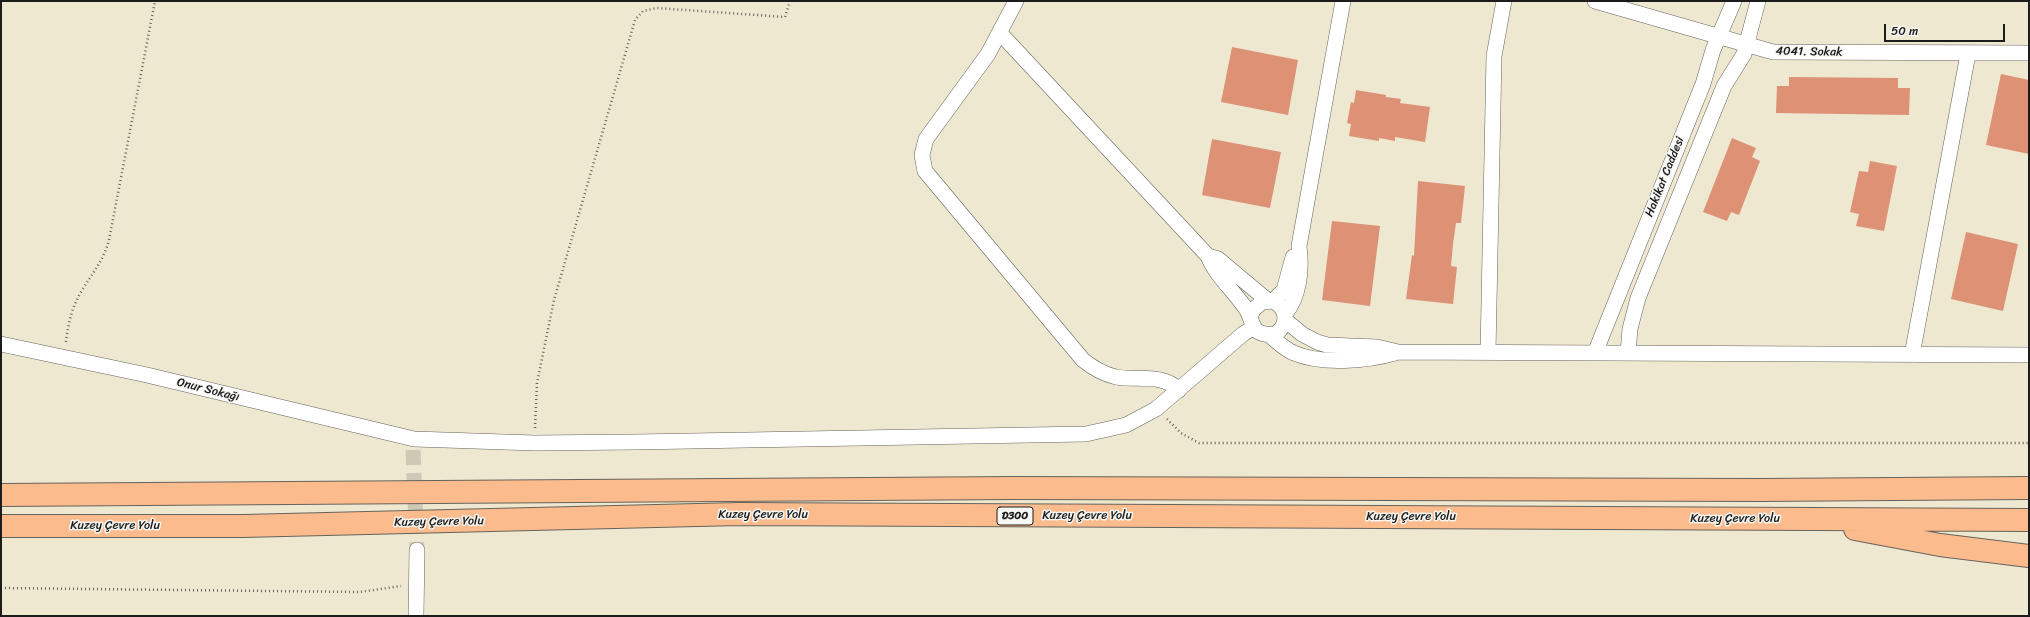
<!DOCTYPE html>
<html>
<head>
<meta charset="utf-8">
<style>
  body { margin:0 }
  #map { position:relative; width:2030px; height:617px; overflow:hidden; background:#eee8d1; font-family:Sriracha,sans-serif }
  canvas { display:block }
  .frame { position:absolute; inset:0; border:2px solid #1c1c1c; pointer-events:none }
  .scale { position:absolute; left:1884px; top:24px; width:121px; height:18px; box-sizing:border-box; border:2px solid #1c1c1c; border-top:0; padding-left:5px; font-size:12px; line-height:14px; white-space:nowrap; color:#1c1c1c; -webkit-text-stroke:3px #f6f6f2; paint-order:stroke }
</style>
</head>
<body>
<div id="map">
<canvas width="2030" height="617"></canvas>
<div class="frame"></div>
<div class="scale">50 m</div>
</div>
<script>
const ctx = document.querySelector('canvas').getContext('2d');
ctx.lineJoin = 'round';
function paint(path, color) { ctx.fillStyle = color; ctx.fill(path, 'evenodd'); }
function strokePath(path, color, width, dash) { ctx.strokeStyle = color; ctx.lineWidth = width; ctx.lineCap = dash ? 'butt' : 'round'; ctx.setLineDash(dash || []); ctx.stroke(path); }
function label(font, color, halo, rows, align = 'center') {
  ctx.font = font + ' Sriracha,sans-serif'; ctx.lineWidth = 3; ctx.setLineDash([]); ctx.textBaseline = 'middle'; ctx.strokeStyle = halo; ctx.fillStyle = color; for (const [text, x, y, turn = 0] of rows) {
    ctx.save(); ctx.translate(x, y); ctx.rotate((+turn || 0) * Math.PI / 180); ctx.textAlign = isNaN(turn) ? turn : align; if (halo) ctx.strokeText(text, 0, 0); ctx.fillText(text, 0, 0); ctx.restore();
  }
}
paint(new Path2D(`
  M1232,47L1298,60L1288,115L1221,102Z
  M2001,74L2029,80V154L1986,145Z
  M1789,77L1898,78V88H1910L1909,115L1776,113L1777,86H1789Z
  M1356,90L1386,95V97L1401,99L1400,103L1430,107L1425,142L1395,137V141L1379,138V141L1349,136L1351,124L1347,123L1351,102L1354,103Z
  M1732,138L1756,148L1752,157L1760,161L1739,215L1731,212L1727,221L1703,212Z
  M1212,139L1281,152L1270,208L1202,195Z
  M1870,161L1897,166L1884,231L1856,226L1859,214L1850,212L1859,171L1868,172Z
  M1418,181L1465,186L1461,223H1456L1453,244L1451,266L1457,267L1453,304L1406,299L1412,255L1414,256Z
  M1332,221L1380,226L1370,306L1322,300Z
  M1966,232L2018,244L2003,311L1951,299Z`), '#dd9175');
strokePath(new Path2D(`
  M413,450L417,550`), '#cec9b6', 15, [15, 8]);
const minor = new Path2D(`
  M1016,1L988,54L926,139L922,155L925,171L1083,360C1093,368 1103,374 1116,377C1138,381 1162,373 1179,390
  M1595,1L1773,52L2029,53
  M1000,33L1208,256C1215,275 1235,292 1246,309C1251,316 1251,325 1257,331C1263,335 1268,335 1275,334C1289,325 1288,309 1273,301L1262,302L1253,310L1251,315
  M1208,256L1218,259L1267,300
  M1273,301L1284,290L1293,257
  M1285,314C1300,296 1302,268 1299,246L1343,1
  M1285,320L1302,334L1317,342L1327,345L1377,347L1398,352L2029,355
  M1269,335C1277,341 1284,349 1294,353C1321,365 1367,361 1395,353
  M1,344L147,375L414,439L535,443L635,442L1086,434L1126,425L1156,409L1243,334L1254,327
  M1488,352L1494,56L1504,1
  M1595,353L1703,84L1713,50L1734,1
  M1628,353L1630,329L1638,298L1724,86L1744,54L1758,1
  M1912,355L1968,54
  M416,616L417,550`);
const trunk = new Path2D(`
  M1,495L1014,488L1760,490L2029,488
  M1,526H243L739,514L2029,520
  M1855,529L1940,545L2029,556`);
strokePath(minor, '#66635b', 16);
strokePath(trunk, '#66635b', 24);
strokePath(new Path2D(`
  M66,342C68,324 72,307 81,292C92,273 103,262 109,240L155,1
  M1167,419L1181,433L1199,443H2029
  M535,428L537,383L554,300L635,20L643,11L657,8L785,17L790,1
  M1,588L360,592L401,586`), '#66635b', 2.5, [1, 3]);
strokePath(minor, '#fff', 15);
strokePath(trunk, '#fbbb8c', 22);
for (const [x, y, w] of [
  [1015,516,36]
]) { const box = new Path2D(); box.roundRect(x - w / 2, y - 9, w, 18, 3); ctx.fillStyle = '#f6f6f2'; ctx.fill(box); strokePath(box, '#1c1c1c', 1); }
label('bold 11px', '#1c1c1c', null, [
  ["D300",1015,516]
]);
label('12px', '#1c1c1c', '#f6f6f2', [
  ["4041. Sokak",1809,52,1],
  ["Hakikat Caddesi",1665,177,-68],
  ["Onur Sokağı",208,390,14],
  ["Kuzey Çevre Yolu",763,515],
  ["Kuzey Çevre Yolu",1087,516],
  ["Kuzey Çevre Yolu",1411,517],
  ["Kuzey Çevre Yolu",1735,519],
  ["Kuzey Çevre Yolu",439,522,-1],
  ["Kuzey Çevre Yolu",115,526]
]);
</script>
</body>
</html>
